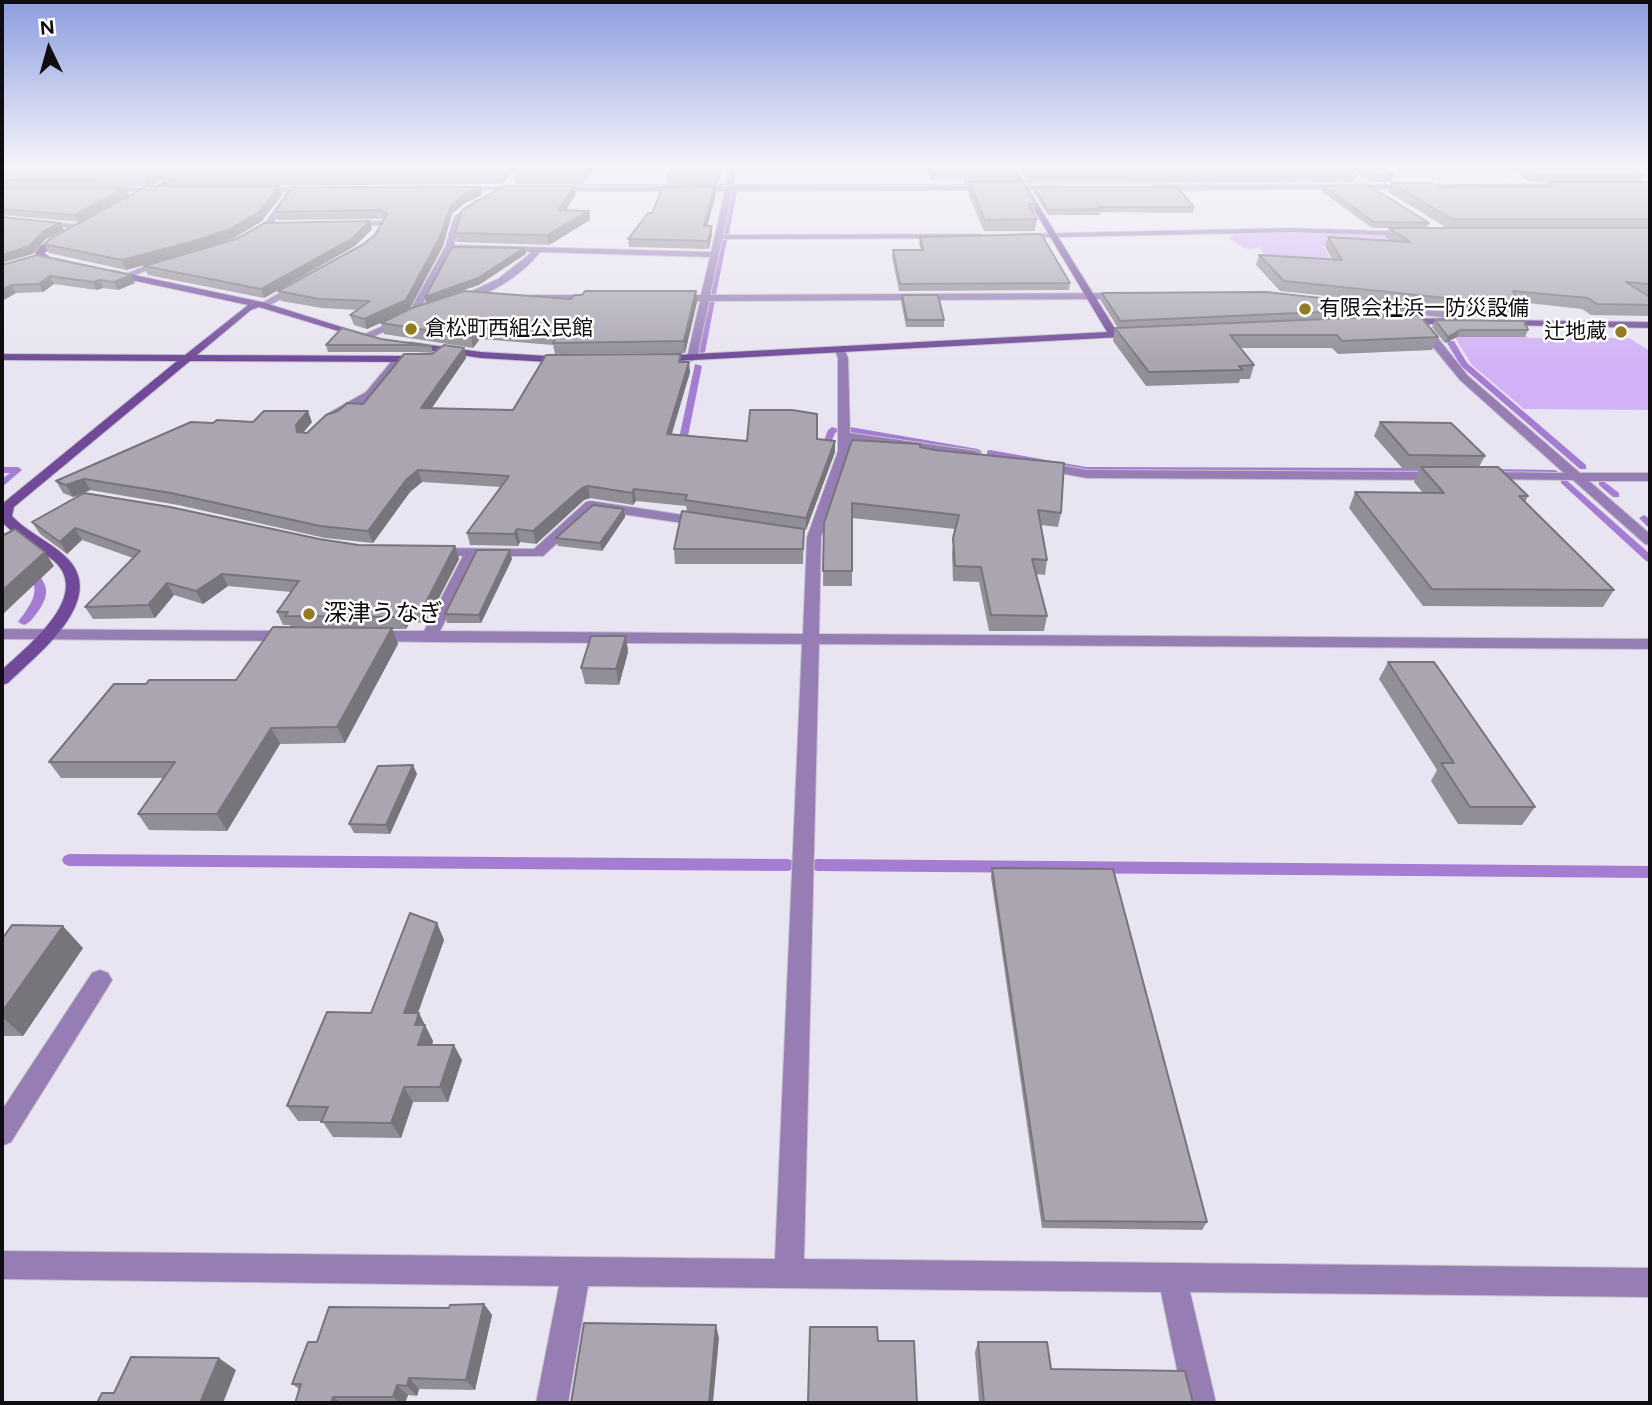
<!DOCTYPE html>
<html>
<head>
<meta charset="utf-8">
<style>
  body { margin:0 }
  #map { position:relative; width:1652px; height:1405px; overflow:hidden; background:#e9e4f1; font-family:Figtree,sans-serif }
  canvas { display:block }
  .frame { position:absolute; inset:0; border:4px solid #0f0d11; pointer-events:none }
  .north { position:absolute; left:14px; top:14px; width:70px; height:70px; -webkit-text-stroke:5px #fff; paint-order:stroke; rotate:355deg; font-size:19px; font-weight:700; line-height:28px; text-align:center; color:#0f0d11 }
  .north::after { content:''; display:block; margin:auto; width:24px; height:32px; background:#0f0d11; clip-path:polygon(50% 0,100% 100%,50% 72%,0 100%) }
</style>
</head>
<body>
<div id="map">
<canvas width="1652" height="1405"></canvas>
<div class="frame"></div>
<div class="north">N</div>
</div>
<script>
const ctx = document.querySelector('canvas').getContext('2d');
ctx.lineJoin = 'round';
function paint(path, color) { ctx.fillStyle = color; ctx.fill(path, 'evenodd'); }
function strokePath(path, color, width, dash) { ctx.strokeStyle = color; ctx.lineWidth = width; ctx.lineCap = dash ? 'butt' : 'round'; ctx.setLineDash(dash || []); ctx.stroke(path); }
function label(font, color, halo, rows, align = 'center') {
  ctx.font = font + ' Figtree,"Noto Sans JP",sans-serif'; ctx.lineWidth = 5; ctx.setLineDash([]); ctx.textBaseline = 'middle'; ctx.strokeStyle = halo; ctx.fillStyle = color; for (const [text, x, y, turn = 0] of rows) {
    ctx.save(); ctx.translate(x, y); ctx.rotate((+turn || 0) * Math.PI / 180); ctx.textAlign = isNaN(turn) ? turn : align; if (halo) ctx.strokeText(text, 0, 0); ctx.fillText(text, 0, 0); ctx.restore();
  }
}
paint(new Path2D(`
  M1295,232L1438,237L1485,270L1339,236L1345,247L1319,246L1324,248L1335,267L1272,274L1260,247C1248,252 1239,247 1229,238L1238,233Z
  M1515,328L1529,338H1629L1650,351V410L1524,409L1472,365L1453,334Z`), '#d1b2f7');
paint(new Path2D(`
  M169,173L173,174L153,185L149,184Z
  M573,184H726L729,186L571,187Z
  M938,184L940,186H730L733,184Z
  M950,184H973L975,185L948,186Z
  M137,186L139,189H2V186Z
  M1381,187H1405L1408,189L1379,190Z
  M1173,188H1324L1327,190L1171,191Z
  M734,190L737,192L729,234L726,236L723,234L731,192Z
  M724,238L727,240L716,294L713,296L710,294L721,240Z
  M712,298L715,300L705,352L701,354L697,352L709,300Z
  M1448,341H1454L1467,363L1586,465V469H1580L1461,366L1447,343Z
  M695,364L702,366L687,441L694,444L690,447L678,443Z
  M832,427L841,430L835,433L825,458H819L818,456L828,430Z
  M850,427L978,449L982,452L978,455L847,432L846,430Z
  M990,450L1086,467L1432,468L1437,471L1432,474L1086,473L987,455V451Z
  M2,467H18L22,470L2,487V479L10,473H2Z
  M1491,469L1555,470L1560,473L1555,476L1488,474V470Z
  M1564,478L1650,554V562L1646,561L1561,483V479Z
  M1602,480L1619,493V497H1613L1599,485V481Z
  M1644,515L1650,519V527L1647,526L1639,518Z
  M2,548C17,554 43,572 46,589C47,596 43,604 39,610C35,616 30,623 24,625L18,622C47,585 36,580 2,556Z
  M69,854L788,859L793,861L795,865L793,869L788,871L69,866L64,864L62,860L64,856Z
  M817,859L1650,866V878L817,871L812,869L810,865L812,861Z`), '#a47dd2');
const street = new Path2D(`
  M731,166H737L733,186H1059L1063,188L1059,190L732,191L723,235L980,234L984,236L980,238L722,239L710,295L1126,293L1131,296L1126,299L709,301L697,358L692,361L687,358L700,301H674L669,298L674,295H701L710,257L540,252C520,278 488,295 457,304L454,303V299L498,279L532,252L452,250L420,309L425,313L420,316L410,310L445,247L454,217L477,199L484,201L462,218L454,245L711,252L725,191H551L547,189L551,187L726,186Z
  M1573,184L1570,188L1153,189L1149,187L1153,185Z
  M460,187H520L524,189L457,191Z
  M103,188H163L167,190L100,192Z
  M254,188H313L317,190L294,192L272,225L251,238L248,234L266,221L287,192H257Z
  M2,217L84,225L88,227L84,229L2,221Z
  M386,221L383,225L348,226L344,224L348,222Z
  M1292,228L1411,232L1415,234L1411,236L1292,232L1019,238L1015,236L1019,234Z
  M164,259L171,261L127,278L120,276Z
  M300,282L305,285L303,287L266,307L258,305Z
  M531,295H594L599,298L594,301L528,300V296Z
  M1387,305L1450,312L1464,321L1459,324L1447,318L1384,310V306Z
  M404,316L409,319L407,321L370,338L361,336Z
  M1416,322H1424L1430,328L1468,376L1580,473H1650V481H1589L1650,534V545L1645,544L1573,480L1481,479L1480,476L1486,472L1564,473L1460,380L1416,326Z
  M840,347L844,348L848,358L850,433L976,451L982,455L976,459L850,441V451L821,537L819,634L1650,639V649L819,644L804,1259L1650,1268V1297L1190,1292L1216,1403H1184L1161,1292L588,1286L568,1403H536L559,1286L2,1279V1251L775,1259L802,644L429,642L373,641L365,636L373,631H424L463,556L430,554L428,551L430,548L534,549L586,502L591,501L703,518L710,522L703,526L594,510L543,556H478L440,631L803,634L807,537L838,451V358L835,350Z
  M396,356L405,358C391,377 354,422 327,418V414L366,392Z
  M1042,462L1087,470L1440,472L1446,476L1440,480L1087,478L1037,469V463Z
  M2,629L289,631L297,636L289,641L2,639Z
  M100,970L108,973L112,980L108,987L11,1142L2,1146V1110L92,973Z`);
const secondary = new Path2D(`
  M190,166H198L141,200L134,198Z
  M1008,166H1014L1117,332H1140V336L657,362L652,359L657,356L1107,332Z
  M64,234L71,236L44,253L51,258L66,261V265L45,262L35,253L40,246Z
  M111,270L262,302L367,335L358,337L259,307L251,310L197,355L422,356L427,359L422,362L190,361L14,507L12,516L16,520C31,534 50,542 65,556C111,598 38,654 8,683L2,685V670C26,647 93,596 54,561C37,547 17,538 2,522V504L177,361L2,360V354L185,355L248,305L108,275V271Z
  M1458,318L1463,321L1461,323L1402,325L1397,322L1402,319Z
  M1497,320L1650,322V328L1500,325L1495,322Z
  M410,342L481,352L566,357L571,360L566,363L481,358L406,347V343Z`);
strokePath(street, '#c6c2cd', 2);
strokePath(secondary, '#c6c2cd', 2);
paint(street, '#967eb5');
paint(secondary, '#704a99');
paint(new Path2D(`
  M30,166H185L147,186H3L2,179Z
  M188,166H519L502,184L168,186L165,179Z
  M524,166H595L583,184H515L514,178Z
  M723,166L718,184H667V178Z
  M881,166H1010L1016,177V182L1036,204L1034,215L1037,219L1035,231H984L968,193L969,184H965L963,180H931L927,167H882Z
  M1017,166H1343L1357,176L1354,182L1028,183Z
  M1346,166H1376L1394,175L1392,182H1373Z
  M1506,166H1650V169L1630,168L1645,175L1641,181L1530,182Z
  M1548,182H1650V295H1646L1650,297V316L1591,315L1582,309L1519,302L1520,306L1515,317L1460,315L1450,309L1280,291L1256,265L1259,255L1332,259L1325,247L1328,237L1390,241L1386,237L1389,228H1372L1322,192L1323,186L1429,223L1427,228H1447L1388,192L1391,183L1439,187L1546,186Z
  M575,186L576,194L566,210L589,211L590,220L549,245L457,242L455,233Z
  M715,186L716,194L707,226H712V234L709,249L629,247L628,239L652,213Z
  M1034,187L1194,207L1193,213L1100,212L1099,215H1048L1034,193Z
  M2,188H126L129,195L79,222L2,215Z
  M282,195L262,221L234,238L203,249L370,221L372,229L355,246L264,298L148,275L144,266L177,256L126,270L49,253L44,244Z
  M482,195L465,203L452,214L443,246L409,310L571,299L697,302L685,353L555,354L553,345L480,339L473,348L384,334L381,323L397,315L367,329L354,325L350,315L358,310L322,308L281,301L278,291L362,245L375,235L384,219L278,220L275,212Z
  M920,237L1070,283L1069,290L899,291L892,257L893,250H921L919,243Z
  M2,265L135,283L118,290L103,288L97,290L54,284L43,292L16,293L2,301Z
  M1102,293L1411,308L1408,315L1438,337L1432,350L1338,354L1332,348H1240L1254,365L1250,379H1240L1239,383L1146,386L1113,341L1115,328H1118L1101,301Z
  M902,295L944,320V327H906L901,301Z
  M1435,320L1528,330L1525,337H1457L1445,343L1432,327Z
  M381,339L431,346L433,353L417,352H328L326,345Z
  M466,358L432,408L513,410L682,362L690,372L672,434L747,441L817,439L835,441V452L806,530H804L803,564H675L674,549L687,512L686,506L636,501L633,505L590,498L584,500L536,544L520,542L518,546L470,545L467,533L501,487L422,482L410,492L373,543L325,538L178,505L90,490L84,493L319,539L358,545L455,546L459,559L426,623L410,622L406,629H392L398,644L345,743L280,744L227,831L149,830L138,814L163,778H61L49,762L146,684L236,680L291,628L290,625H283L277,612L291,592L228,586L203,604L174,595L155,618L93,619L85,607L133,558L82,540L67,554L40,534L32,522L82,494L73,497L63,493L56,481L213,423L312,422L303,433H307L363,404Z
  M1380,422L1485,456L1479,467L1528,496L1525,502L1614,590L1603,607L1423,606L1349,508L1355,492L1423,493L1414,482L1419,469H1403L1374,436Z
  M920,447L1061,513L1058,527L1041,525L1047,560L1045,575L1036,574L1047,616L1044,631H989L979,582L953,581L952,553L955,529L852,518V586H823L824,523Z
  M624,509L625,517L602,551L558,546L556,538Z
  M512,559L481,623H447L445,614Z
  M626,636L628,652L619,685L585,684L581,668Z
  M1388,662L1535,807L1522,825L1458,824L1431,781L1437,770L1379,679Z
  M417,774L390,834L354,833L349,824Z
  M992,868L1207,1222L1202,1230L1042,1228L991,877Z
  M437,923L444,940L418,1013L433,1041L432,1045L462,1060L448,1102H413L401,1138L333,1137L322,1121H298L287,1106L371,1013Z
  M2,939L83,948L23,1036H2Z
  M484,1304L492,1315L475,1390L419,1389L417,1396L408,1395L405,1403H295L299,1389L292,1384L317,1342L449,1308Z
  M978,1342L1051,1369L1193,1403H979L975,1352Z`), '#928e98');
paint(new Path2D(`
  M10,166H28L2,177V169Z
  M171,166H185L147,186L144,179Z
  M512,166H519L502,184L500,178Z
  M590,166H595L583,184L582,178Z
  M721,166H723L718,184V178Z
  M279,186L282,195L262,221L234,238L195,252L126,270L122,260Z
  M575,186L576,194L560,220L558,210Z
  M715,186L716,194L705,234L704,226Z
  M481,187L482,195L465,203L452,214L443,246L409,310L367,329L364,319L451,206L463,195Z
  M126,188L129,195L79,222L75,215Z
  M589,211L590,220L549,245L547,235Z
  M370,221L372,229L355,246L264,298L261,289Z
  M60,223L64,230L46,239L33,254L2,263V255Z
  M712,226V234L709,249L708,241Z
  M524,248L526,254L479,285L426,303L425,297Z
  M131,275L135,283L118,290L114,282Z
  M50,276L54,284L43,292L39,284Z
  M100,280L103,288L97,290L93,282Z
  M12,285L16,293L2,301V290Z
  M696,291L697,302L685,353L684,341Z
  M477,328L480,339L473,348L471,337Z
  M1460,330L1457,337L1445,343L1448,337Z
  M464,348L466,358L424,419L421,408Z
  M689,362L690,372L668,445L667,434Z
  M308,411L312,422L300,436L297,432L296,425Z
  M835,441V452L806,530V518Z
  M418,470L422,482L410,492L373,543L368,531L406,480Z
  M84,479L90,490L73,497L66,485Z
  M588,486L590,498L584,500L536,544L533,531L582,488Z
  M634,489L636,501L633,505L632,493Z
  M624,509L625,517L602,551L600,543Z
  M75,528L82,540L67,554L60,542Z
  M517,529L520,542L518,546L514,534Z
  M455,546L459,559L426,623L422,610Z
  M510,550L512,559L481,623L479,615Z
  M45,552L54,566L2,615V591Z
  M222,574L228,586L203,604L196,591Z
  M167,583L174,595L155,618L148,605Z
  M405,610L410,622L406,629L401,617Z
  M392,628L398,644L345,743L337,727Z
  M626,636L628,652L619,685L616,669Z
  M271,728L280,744L227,831L217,814Z
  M413,765L417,774L390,834L386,825Z
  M437,923L444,940L412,1029L404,1013Z
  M63,926L83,948L23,1036L2,1017V1012Z
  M419,1013L433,1041L427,1060L418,1045L415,1025Z
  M454,1045L462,1060L448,1102L440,1087Z
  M404,1087L413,1102L401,1138L391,1123Z
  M484,1304L492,1315L475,1390L466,1380Z
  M716,1325L719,1338L713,1403H709Z
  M219,1358L236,1370L223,1403H200Z
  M409,1378L419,1389L417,1396L407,1386Z
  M397,1385L408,1395L405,1403H400L393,1397Z
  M333,1397L341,1403H331Z`), '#77747c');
const building = new Path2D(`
  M30,166H171L144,179L2,180Z
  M188,166H512L500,178L165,179Z
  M524,166H590L582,178H514Z
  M672,166H721L718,178H667Z
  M929,166H1010L1016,177H965L964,173L932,174Z
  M1022,166H1343L1357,176L1029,177Z
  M1359,166H1376L1394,175L1375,176Z
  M1519,166H1624L1645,175H1533Z
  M969,182H1022L1036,204H1028L1037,219L985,220Z
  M1548,182H1650V219H1452L1391,183H1432L1439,187L1555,186Z
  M147,186H279L259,212L230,229L191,242L122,260L44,244L51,238Z
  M504,186H575L558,210L589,211L547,235L455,233L462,210Z
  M715,186L704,226H712L708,241L628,239L648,213H652L663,187Z
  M1323,186H1370L1429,223L1374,222Z
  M293,187H481L463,195L451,206L440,237L406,300L364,319L350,315L370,301L319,299L278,291L362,245L375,235L387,214L381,210L275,212Z
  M1034,187H1177L1194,207H1098L1100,209L1048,210Z
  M2,188H126L75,215L2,209Z
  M2,217L60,223L43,232L29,246L2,255Z
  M370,221L353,238L261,289L144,266L236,239L265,223Z
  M1389,228H1650V284L1626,282L1650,297V305L1597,304L1588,298L1513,291L1520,306L1465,304L1455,299L1284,281L1259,255L1342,260L1328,237L1410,242Z
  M1041,234L1070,283L900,284L893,250H923L920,237Z
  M452,247L524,248L478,278L425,297Z
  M37,255L131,275L114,282L100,280L93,282L50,276L39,284L12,285L2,290V265Z
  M464,291L571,299L574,295H582L585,291H696L684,341L553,343L557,334L477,328L471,337L381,323L412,308Z
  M1266,292L1411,308L1120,321L1102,293Z
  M902,295H938L944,320H907Z
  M1419,315L1438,337L1342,341L1337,335H1230L1254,365L1239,366L1243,370L1149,372L1115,328Z
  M1435,320L1524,321L1528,330H1460L1448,337Z
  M342,328L381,339L431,346L415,345H326Z
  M444,345L464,348L421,408L513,410L546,355L681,354L679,362H689L667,434L747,441L750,410H792L817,414V439L835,441L806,518L685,500L687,495L634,489L632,493L588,486L582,488L533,531L517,529L514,534L467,533L509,476L418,470L406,480L368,531L320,526L171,493L84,479L66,485L56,481L191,422L213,423L217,420L253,422L264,411H308L296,425L297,432L307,433L326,415L338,411L347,403L363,404L404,354H432Z
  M1380,422L1451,423L1485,456L1409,455Z
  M852,440L920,444V447L935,450L1064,463L1061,513L1038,510L1047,560L1032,559L1047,616L991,615L981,567L955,566L953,538L959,515L852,503V571H823L824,523Z
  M1421,467H1498L1528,496H1519L1614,590L1432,589L1355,492L1444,493Z
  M84,493L170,507L319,539L358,545L455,546L422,610H405L401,617L285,616L288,612H277L299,581L222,574L196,591L167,583L148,605L85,607L140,551L75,528L60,542L32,522Z
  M593,505L624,509L600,543L556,538Z
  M682,511L804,529L803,549H674Z
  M15,529L45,552L2,591V536Z
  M477,550H510L479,615L445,614Z
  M273,627L392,628L337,727L271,728L217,814H138L175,762H49L114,684H146L149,680H236Z
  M591,636H626L616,669L581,668Z
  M1388,662H1434L1535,807H1470L1441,763H1454Z
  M413,765L386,825L349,824L378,766Z
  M992,868L1113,869L1207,1222L1044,1221Z
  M410,913L437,923L404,1013H419L415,1025H425L418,1045H454L440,1087H404L391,1123L321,1122L328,1107L287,1106L327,1012L371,1013Z
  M12,925L63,926L2,1012V939Z
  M484,1304L466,1380L409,1378L407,1386L397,1385L393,1397H333L331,1403H295L301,1384H292L308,1342H317L329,1307L449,1308L450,1305Z
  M584,1323L716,1325L709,1403H571Z
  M810,1327H877L878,1341H914L917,1403H808Z
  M978,1342H1047L1051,1369L1185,1371L1193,1403H984Z
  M131,1357L219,1358L200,1403H97L102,1393H114Z`);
paint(building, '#aaa5b1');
strokePath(building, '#77747c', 2);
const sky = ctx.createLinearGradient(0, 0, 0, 362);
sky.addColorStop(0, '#8d9edf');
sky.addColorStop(0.46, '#f5f3f9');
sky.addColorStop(1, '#f5f3f900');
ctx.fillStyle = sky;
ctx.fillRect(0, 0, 1652, 362);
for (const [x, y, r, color] of [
  [1305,309,7,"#927c22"],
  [411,329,7,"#927c22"],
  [1621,332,7,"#927c22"],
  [309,614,7,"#927c22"]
]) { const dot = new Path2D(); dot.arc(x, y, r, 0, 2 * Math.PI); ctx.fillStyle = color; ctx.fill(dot); strokePath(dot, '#fff', 2.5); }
label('21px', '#0f0d11', '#fff', [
  ["有限会社浜一防災設備",1319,309],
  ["倉松町西組公民館",425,329],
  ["辻地蔵",1607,332,"right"]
], 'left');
label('24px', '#0f0d11', '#fff', [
  ["深津うなぎ",323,614]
], 'left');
</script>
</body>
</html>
